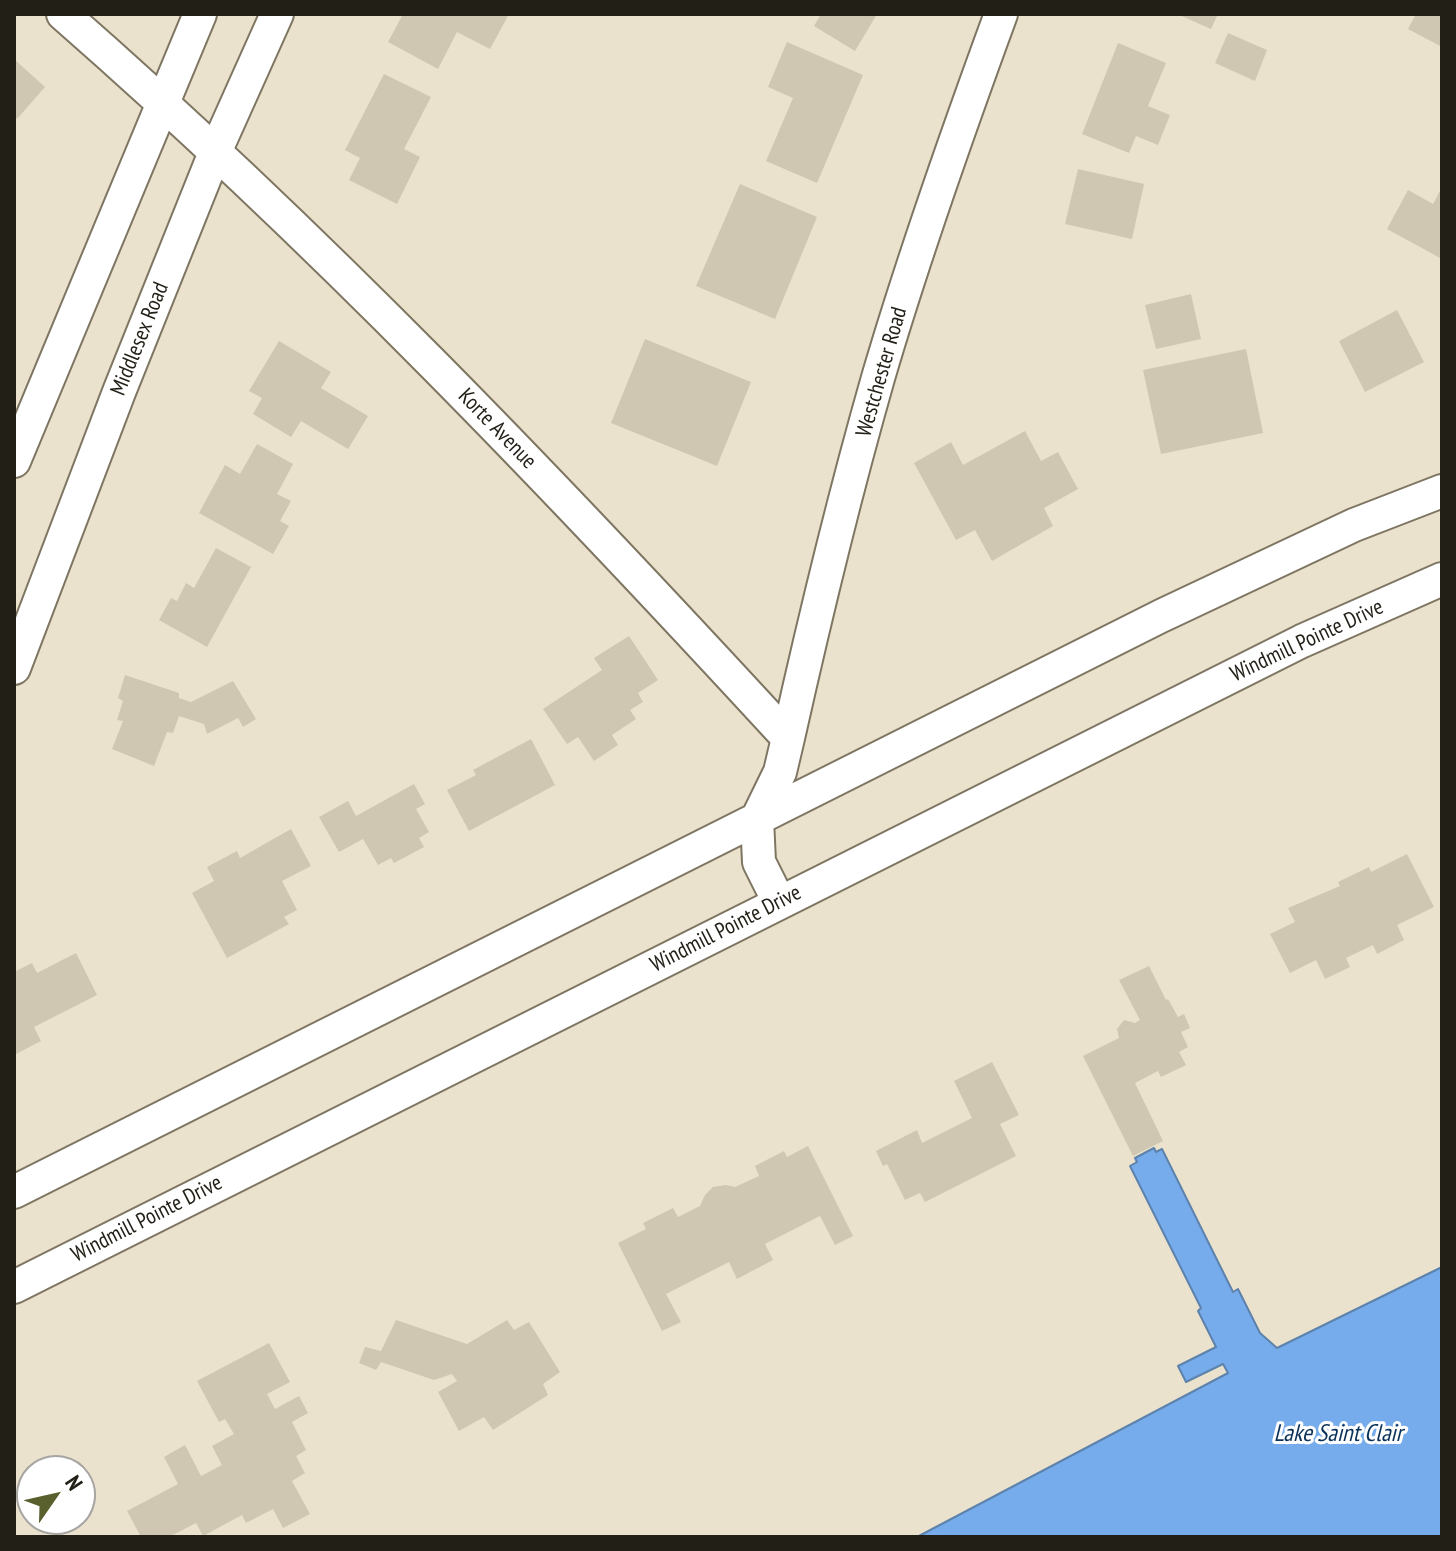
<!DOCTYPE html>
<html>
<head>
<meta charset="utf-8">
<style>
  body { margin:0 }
  #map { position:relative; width:1456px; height:1551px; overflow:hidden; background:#ebe2cd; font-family:"PT Sans Narrow",sans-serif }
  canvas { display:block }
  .frame { position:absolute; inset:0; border:16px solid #221f17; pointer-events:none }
  .north { position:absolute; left:16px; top:1455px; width:80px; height:80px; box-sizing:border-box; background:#fff; border:2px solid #a7a5a2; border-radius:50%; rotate:56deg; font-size:22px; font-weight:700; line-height:32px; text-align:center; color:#221f17 }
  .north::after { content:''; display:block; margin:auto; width:28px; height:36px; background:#595f2d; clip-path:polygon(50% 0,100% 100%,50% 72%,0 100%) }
</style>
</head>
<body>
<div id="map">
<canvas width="1456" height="1551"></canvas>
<div class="frame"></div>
<div class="north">N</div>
</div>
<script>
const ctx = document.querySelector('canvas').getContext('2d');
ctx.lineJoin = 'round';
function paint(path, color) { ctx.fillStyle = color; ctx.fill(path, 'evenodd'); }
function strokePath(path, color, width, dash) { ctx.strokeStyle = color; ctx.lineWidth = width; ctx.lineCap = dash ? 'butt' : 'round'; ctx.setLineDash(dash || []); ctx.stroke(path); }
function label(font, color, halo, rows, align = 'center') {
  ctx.font = font + ' "PT Sans Narrow",sans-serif'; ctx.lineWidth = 6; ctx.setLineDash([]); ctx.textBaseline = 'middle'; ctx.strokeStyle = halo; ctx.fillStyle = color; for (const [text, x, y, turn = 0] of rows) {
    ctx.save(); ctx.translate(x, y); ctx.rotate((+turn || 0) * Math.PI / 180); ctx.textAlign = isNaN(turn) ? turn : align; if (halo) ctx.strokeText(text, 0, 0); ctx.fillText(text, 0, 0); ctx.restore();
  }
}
const water = new Path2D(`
  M1154,1148L1156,1152L1162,1149L1233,1292L1238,1289L1260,1333L1277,1348L1442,1267V1537H917L1228,1373L1223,1364L1186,1382L1178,1366L1216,1347L1198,1311L1201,1308L1130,1166L1137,1162L1135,1158Z`);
paint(water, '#76aceb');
strokePath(water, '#5d82ab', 2);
paint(new Path2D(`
  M403,14H509L490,49L457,32L438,69L388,42Z
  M821,14H877L855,51L814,26Z
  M1177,14H1218L1211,29Z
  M1416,14H1442V47L1408,29Z
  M1228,33L1267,50L1255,81L1215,63Z
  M787,42L863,75L817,183L766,161L793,98L768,87Z
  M1118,43L1166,63L1148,106L1170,115L1158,145L1136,136L1129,153L1082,134Z
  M14,59L45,87L17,119L14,116Z
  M384,74L431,97L404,149L420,157L397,204L349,180L360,158L345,150Z
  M1078,169L1144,184L1132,239L1065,224Z
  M740,184L817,217L775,319L696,286Z
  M1442,187V259L1387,229L1408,190L1433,204Z
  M1191,294L1201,339L1156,349L1145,305Z
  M1397,310L1424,362L1365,392L1339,341Z
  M645,339L751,382L717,466L611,423Z
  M279,341L331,372L321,388L368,416L348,449L301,421L291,437L253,414L262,398L249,391Z
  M1246,349L1263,433L1161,454L1143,370Z
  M1025,431L1041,461L1058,452L1078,489L1044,508L1053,526L992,561L975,530L956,540L914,463L951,442L963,465Z
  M257,444L293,464L277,494L291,501L280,521L289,526L273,554L199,513L225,465L240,474Z
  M216,548L251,567L207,647L159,620L171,598L177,601L186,583L194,588Z
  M629,636L658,680L638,693L643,702L630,710L636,719L612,735L618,745L594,761L578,737L567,744L543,709L602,670L594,658Z
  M125,675L179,693V698L191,702L233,681L256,719L243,727L238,718L207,734L204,724L179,716L173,733L167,732L154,766L112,749L123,721L117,720L123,701L118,698Z
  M531,739L555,785L469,831L447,790L476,775L473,770Z
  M414,784L425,804L416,809L429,832L419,838L424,847L394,863L391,858L378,865L363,839L339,852L319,817L348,801L356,816Z
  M291,829L311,866L282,881L297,910L284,917L289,924L227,958L192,893L214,881L207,867L237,851L240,858Z
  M1407,854L1434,907L1397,925L1404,940L1377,954L1373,945L1346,958L1350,967L1325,979L1316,960L1290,973L1270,934L1295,922L1288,908L1340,886L1338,882L1369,867L1371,872Z
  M76,953L97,995L34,1027L41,1041L14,1055V972L32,963L37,973Z
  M1149,966L1166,1000L1168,999L1178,1017L1184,1014L1190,1028L1181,1032L1188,1047L1179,1052L1186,1065L1161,1077L1158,1071L1135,1083L1163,1141L1133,1156L1083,1056L1119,1038L1117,1029L1124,1020L1135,1023L1140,1020L1119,980Z
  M992,1062L1019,1115L1000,1124L1016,1156L925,1202L920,1193L905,1200L887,1164L883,1166L876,1151L917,1130L922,1143L972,1118L954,1081Z
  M808,1146L853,1236L835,1245L820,1216L765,1244L773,1260L737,1279L729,1262L666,1294L681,1322L662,1331L618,1243L646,1229L643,1223L673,1208L678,1217L700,1206L705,1195L713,1187L726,1185L735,1187L759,1176L755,1166L784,1151L787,1157Z
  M396,1320L467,1344L507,1320L514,1330L529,1322L560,1372L543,1384L548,1395L493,1430L484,1417L459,1431L438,1392L457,1381L452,1374L434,1380L381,1362L376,1370L359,1363L365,1347L381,1351Z
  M269,1343L290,1382L267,1394L275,1409L299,1396L308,1413L292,1422L306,1450L296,1456L305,1473L292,1481L310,1514L283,1528L273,1509L246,1523L242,1515L203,1536L196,1523L169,1537H141L127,1511L178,1484L164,1457L185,1445L201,1476L222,1465L212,1446L234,1434L225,1419L219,1422L197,1381Z`), '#cfc7b1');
const minor = new Path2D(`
  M63,14C320,239 557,487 788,738L780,772L757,819L759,862L779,902
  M14,461L200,14
  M14,668L119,392L216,150L277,14
  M788,738C815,617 844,497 878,378C914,255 957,134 1001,14
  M14,1192L1161,616L1354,525L1442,491
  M14,1287L1302,641L1442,579`);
strokePath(minor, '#7e7662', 36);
strokePath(minor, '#fff', 32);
label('22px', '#221f17', '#fff', [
  ["Middlesex Road",140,339,-68],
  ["Westchester Road",882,372,-74],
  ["Korte Avenue",497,429,46],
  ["Windmill Pointe Drive",1307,641,-25],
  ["Windmill Pointe Drive",726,929,-27],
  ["Windmill Pointe Drive",147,1219,-27]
]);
label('italic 24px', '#0a3159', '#fff', [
  ["Lake Saint Clair",1338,1434]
]);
</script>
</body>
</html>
